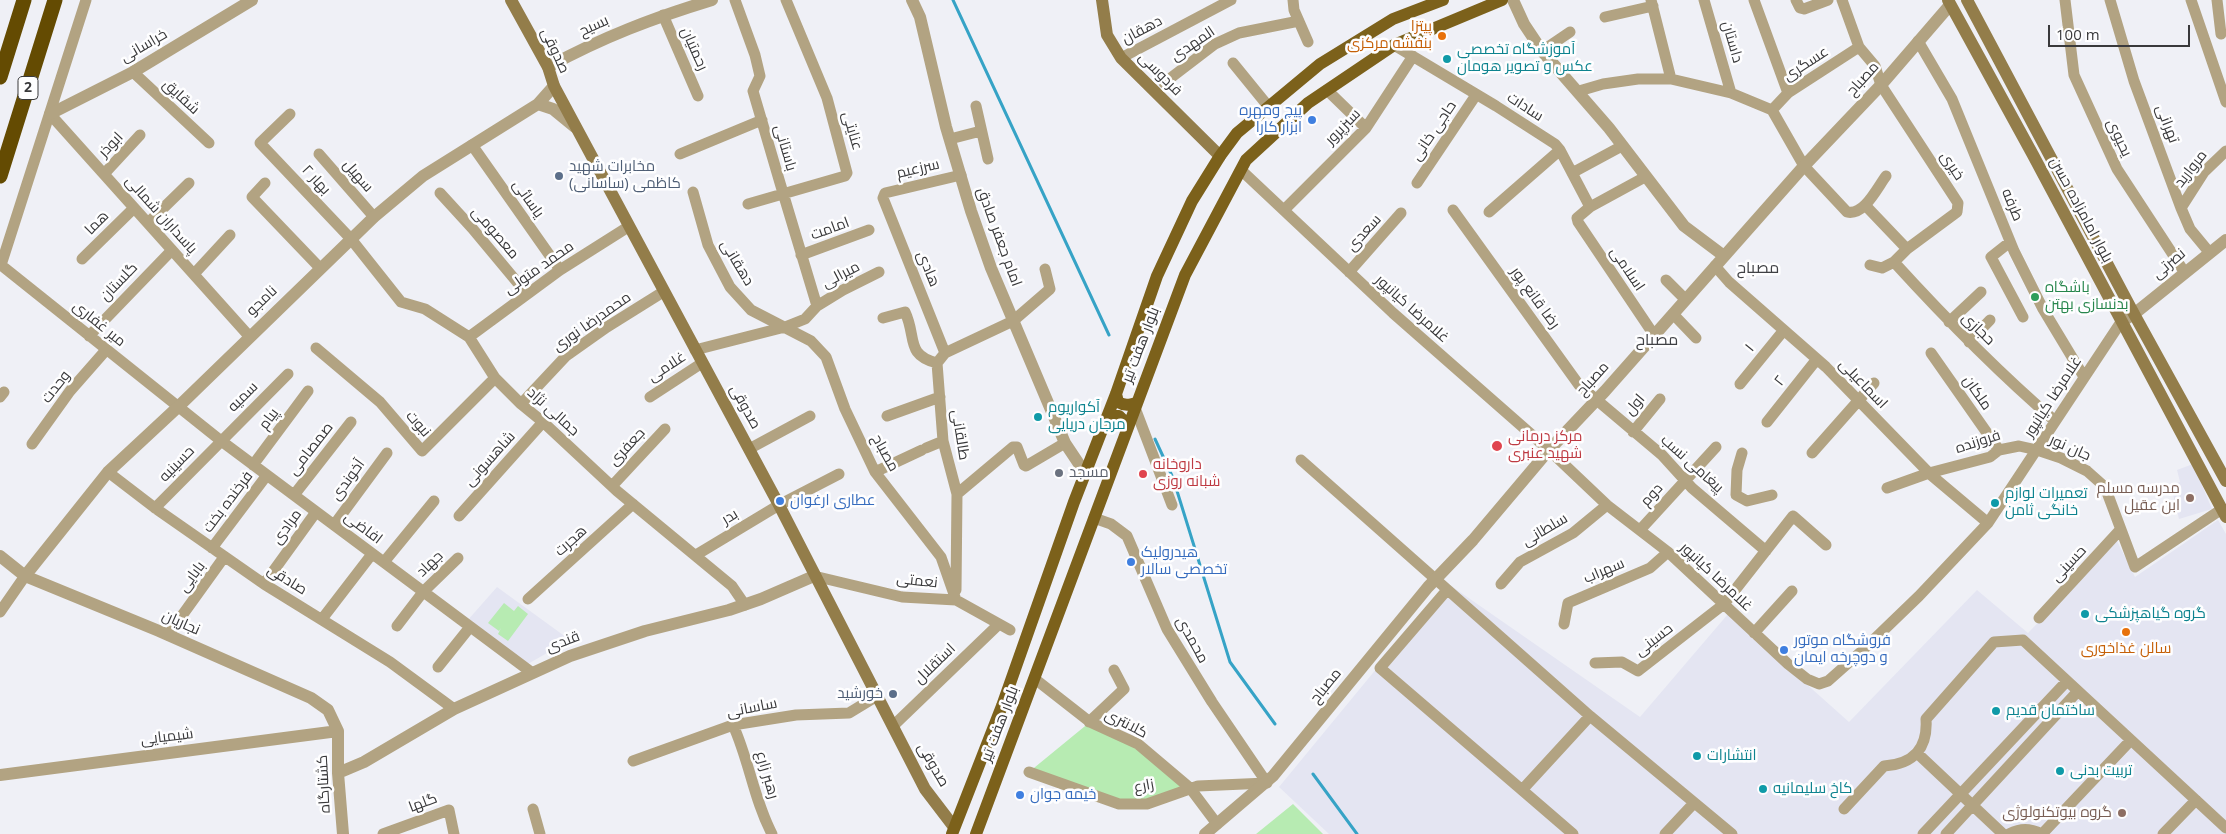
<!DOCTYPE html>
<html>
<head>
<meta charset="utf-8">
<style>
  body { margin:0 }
  #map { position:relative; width:2226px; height:834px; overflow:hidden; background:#eff0f6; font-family:"Open Sans",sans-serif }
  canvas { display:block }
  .scale { position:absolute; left:2048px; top:25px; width:142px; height:22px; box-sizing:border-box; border:2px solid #39393b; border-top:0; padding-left:6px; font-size:15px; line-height:18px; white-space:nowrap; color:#39393b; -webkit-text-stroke:4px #fefeff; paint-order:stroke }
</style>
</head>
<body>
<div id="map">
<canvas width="2226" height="834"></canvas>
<div class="scale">100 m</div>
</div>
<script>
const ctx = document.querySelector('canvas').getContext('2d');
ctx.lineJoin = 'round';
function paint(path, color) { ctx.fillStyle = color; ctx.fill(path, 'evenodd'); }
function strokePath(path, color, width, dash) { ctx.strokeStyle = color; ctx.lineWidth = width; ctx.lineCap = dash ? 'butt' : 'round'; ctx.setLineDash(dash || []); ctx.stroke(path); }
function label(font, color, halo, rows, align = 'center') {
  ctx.font = font + ' "Open Sans",Cairo,sans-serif'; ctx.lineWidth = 5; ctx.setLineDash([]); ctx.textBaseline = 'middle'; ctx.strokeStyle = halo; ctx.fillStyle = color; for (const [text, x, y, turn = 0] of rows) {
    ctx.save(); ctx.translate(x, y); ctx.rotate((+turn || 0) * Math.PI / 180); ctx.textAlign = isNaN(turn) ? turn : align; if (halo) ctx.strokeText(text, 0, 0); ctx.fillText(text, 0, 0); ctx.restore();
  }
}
paint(new Path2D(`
  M2193,464L2212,509L2179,519L2171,486L2180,482L2177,470Z
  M2218,520L2226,534V834H1329L1279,787L1447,583L1640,717L1728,614L1849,722L1977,590L2028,633L2117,541L2135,577Z
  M497,587L570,640L526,665L467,621Z`), '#e4e5f2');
paint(new Path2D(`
  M504,603L514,611L518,606L528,614L508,641L498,634L501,628L499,631L488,623Z
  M1090,722L1138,744L1190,788L1147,804H1119L1029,772Z
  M1293,804L1323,834H1256Z`), '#b7ebb2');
strokePath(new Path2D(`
  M953,0L1109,335
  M1155,439L1173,478L1230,662L1275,724
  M1313,774L1357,834`), '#36a3c6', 3);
strokePath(new Path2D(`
  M86,0L1,265L220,440L531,672
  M735,0L755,55L760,76L753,91C774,163 795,234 817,306
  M1293,0L1294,10L1308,42
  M1651,0L1671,79
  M1704,0L1731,93
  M1754,0L1788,93
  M1796,0L1800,8L1804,9L1828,0
  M1842,0L1859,47L1875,66L1881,85L1958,203L1957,212L1907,249L1894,262L1882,268L1870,265
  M2065,0L2074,75L2117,169L2185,273
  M2110,0L2134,81L2181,208L2190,229L2209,252
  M2191,0L2226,102
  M2217,0L2221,34
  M663,15L698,96
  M1605,17L1653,6
  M1918,41L1952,99L2014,251L2043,309L2084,377
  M1394,45L1496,106L1555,144L1560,150L1590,207
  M1542,51L1570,32
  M1121,58L1231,0
  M1233,63L1268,106
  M133,72L209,143
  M1164,83L1215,44L1239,33L1299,21
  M1327,90L1366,128
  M1579,91L1603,84L1638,79H1671L1731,93L1772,110L1804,166L1847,212C1864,216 1877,188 1886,176
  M976,106L988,159
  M1772,110L1788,93L1859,47
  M50,114L249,336
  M290,114L260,143L351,239L401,302L425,309L469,337L495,378L521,404L543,422L617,491L732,586L745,605
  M950,139L981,131
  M472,145L560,270
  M319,154L374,217
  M680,154L762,120
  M1241,170L1393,313L1549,450L1607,505L1668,552L1788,664L1807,679L1819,684L1828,681L1863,650L1919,596L1988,523L2121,322
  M1572,173L1622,146
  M104,174L140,135
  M1645,177L1590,207L1577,218L1578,222L1654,335
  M265,183L252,197L320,268
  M1417,183L1476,95
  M693,192L708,245L730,287L751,310L811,341L826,357L845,409L875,472L941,557L956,600
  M440,193L472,228L527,294
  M748,204L845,176L847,173L827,98L786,0
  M1865,205L1907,249
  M2181,208L2204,172L2226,151
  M1284,210L1366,128L1413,56
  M1453,210L1579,385L1662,455L1692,488L1766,551
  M1489,212L1560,150
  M148,223L189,183
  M2010,242L1991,257L2023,317
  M801,255L869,230
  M82,259L134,208
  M1894,262C1945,318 1998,372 2055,421
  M1715,266L1729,282L1826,367L1931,475L1988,523
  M1349,272L1401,213
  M194,274L230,235
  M1666,280L1685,299
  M1673,314L1696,338
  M883,318L905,312C917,337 905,355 937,363
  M1949,322L1981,292
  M89,336L172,250
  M469,337L560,270L628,227
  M1969,342L1990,320
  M316,348L380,402L422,451L495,378
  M695,350L785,327L805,319L817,306L843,290L879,272
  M945,353L883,198L885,193L961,175
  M1931,353L1999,450
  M1740,384L1784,330
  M0,397L4,392
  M650,397L702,363
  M521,404L566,356L607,327L663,292
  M1135,408L1172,505
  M887,416L940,397
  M1767,422L1817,359
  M1633,432L1660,399
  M32,444L70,391L106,350
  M926,448L943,441
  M749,449L810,416
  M1742,453L1737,470L1736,495L1747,501L1772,495
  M1812,453L1874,383
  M1301,460L1590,716
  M253,465L308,391
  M108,472L155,508L264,584L390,662L454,709
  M875,472L922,450
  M612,486L665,429
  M1887,488L1929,473L1990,457L1999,450L2019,446L2037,450L2061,458L2087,471L2105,487L2135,567L2222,509
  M957,494L1013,447H1017L1024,465L1026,466L1065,443
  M294,495L351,422
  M155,508L288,374
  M459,516L543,422
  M1094,518L1111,524L1127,536L1167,629L1212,702L1267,783
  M334,525L387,453
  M1640,530L1716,447
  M212,548L267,475
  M696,555L779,505L839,474
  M384,562L434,501
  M814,576L902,597L956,600L1010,630
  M264,584L316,512
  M1501,584L1520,562L1573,533L1607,505
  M956,590L957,494L943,441L937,363L945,353L1013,321L1050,289L1045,269
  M1447,590L1380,668L1522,790
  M528,599L633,504
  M0,612L25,576
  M2039,618L2120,530
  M322,619L372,554
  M1564,624L1568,603L1650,568L1668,552
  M397,626L423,592L458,558
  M1754,633L1792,591
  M168,635L222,560
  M1595,663L1622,662L1638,671L1724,604L1793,516L1826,545
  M438,667L470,627
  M1035,679L1090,722L1138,744L1190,788L1217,824
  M1089,722L1124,689L1114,670
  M733,725C749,760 754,800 772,834
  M893,726L999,624
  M1917,753L2003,834
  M633,761L733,725L796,715L849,713L877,696
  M1029,772L1119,804H1147L1198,786L1267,783
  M533,809L540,834
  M1844,809L1884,766C1914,764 1928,748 1926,719L1994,642L2023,640L2226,828
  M383,834L449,810L454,834
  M1573,834L1522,790L1590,716L1732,834
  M1665,834L1694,803
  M1923,834L2067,681
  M1946,834L2078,691
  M2009,834C2021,828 2029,828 2042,834
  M2042,834L2131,740
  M2163,834L2196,800`), '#b2a382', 11);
strokePath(new Path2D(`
  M912,0L920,17L946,127L971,211L991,268L1065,443L1085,473
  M1513,0L1524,24L1542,51L1609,128L1684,226L1724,256
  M548,67C603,37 653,18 712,0
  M538,104L553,109L575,127
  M50,114L133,72L252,0
  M2121,322L2134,314L2226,240
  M0,556L25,576L159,631L311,698L328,710L338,731V773L343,834
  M25,576L108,472L179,406L374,217L423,176L538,104L554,86
  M338,773L364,762L454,709L570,656L645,631L729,610L761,599L814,576
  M0,775L338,731
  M1205,834L1273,776L1428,587L1473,540L1549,450L1605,391L1804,166L1881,85L1950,5`), '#b2a382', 12);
strokePath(new Path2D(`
  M511,0L548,67L554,86L779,505L925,789L954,827
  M1102,0L1107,35L1121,58L1220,156
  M1948,0L2033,155L2226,517
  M1967,0L2134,314L2226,481`), '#937d4a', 12);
strokePath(new Path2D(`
  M1116,394L1118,402C1125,406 1129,405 1136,403
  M1105,421L1112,416H1119L1124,421L1127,429
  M952,834L1002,706L1074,502L1116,394L1157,276L1192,201L1220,156L1237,133L1320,64L1393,19L1443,0
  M976,834L1185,275L1246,160L1308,103L1394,45L1502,0`), '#7c611b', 12);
strokePath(new Path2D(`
  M0,77L24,0
  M0,176L55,0`), '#644b02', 15);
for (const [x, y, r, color] of [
  [1442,36,5,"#e8710a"],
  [1447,59,5,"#0f9aa8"],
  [1312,120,5,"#3f7fe0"],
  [559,176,5,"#5c6f8a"],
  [2035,297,5,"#2e9e5b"],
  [1038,417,5,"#0f9aa8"],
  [1497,446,6,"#e0444e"],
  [1059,473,5,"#6b7280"],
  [1143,474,5,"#e0444e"],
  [2190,498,5,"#8d6e63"],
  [780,501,5,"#3f7fe0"],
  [1995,503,5,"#0f9aa8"],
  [1131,562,5,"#3f7fe0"],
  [2085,614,5,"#0f9aa8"],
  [2126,632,5,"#e8710a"],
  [1784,650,5,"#3f7fe0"],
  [893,694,5,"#5c6f8a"],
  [1996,711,5,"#0f9aa8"],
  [1697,756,5,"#0f9aa8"],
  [2060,771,5,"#0f9aa8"],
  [1763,789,5,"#0f9aa8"],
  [1020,795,5,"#3f7fe0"],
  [2122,813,5,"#8d6e63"]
]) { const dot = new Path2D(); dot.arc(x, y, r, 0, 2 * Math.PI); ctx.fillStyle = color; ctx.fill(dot); strokePath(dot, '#fefeff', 2); }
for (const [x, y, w] of [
  [28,88,20]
]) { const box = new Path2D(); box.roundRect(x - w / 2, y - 11.5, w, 23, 4); ctx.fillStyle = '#fefeff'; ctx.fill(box); strokePath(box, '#39393b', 1); }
label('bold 14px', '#39393b', null, [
  ["2",28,88]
]);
label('15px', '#39393b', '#fefeff', [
  ["بسیح",594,26,-24],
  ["دهقان",1142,30,-28],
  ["داستان",1732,42,74],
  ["المهدی",1193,44,-34],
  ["خراسانی",144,46,-30],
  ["رحمتیان",694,49,66],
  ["صدوقی",555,51,65],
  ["عسگری",1806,64,-33],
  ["فردوسی",1160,74,45],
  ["مصباح",1863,79,-48],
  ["شقایق",181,97,43],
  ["سادات",1525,107,33],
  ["تهرانی",2167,124,69],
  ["سبزپرور",1343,127,-46],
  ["عنایتی",852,131,74],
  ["حاجی خانی",1434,131,-56],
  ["یحیوی",2119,138,65],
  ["ابوذر",111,145,-47],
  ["باستانی",785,148,74],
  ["خیری",1952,166,57],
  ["سرزعیم",918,169,-13],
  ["مروارید",2191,169,-52],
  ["سهیل",358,176,49],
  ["بهار ۲",316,180,47],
  ["یاسائی",528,199,55],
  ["طرفه",2012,205,68],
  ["بلوار امامزاده حسن",2081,210,62],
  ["پاسداران شمالی",161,215,48],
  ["هما",97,223,-45],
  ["امامت",830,229,-20],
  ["معصومی",495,233,49],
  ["سعدی",1364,233,-48],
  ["امام جعفر صادق",999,237,70],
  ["دهقانی",737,263,59],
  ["نصرتی",2169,264,-40],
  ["محمد متولی",539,268,-35],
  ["هادی",928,269,68],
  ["اسلامی",1627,269,56],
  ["میرالی",841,275,-28],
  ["گلستان",119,282,-46],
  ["رضا قانع پور",1535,298,54],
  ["نامجو",262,301,-44],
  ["غلامرضا کیانپور",1412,309,42],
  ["محمدرضا نوری",592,322,-35],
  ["میر غفاری",99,324,39],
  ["حجازی",1978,329,44],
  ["بلوار هفت تیر",1141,345,-69],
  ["۱",1750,348,-51],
  ["غلامی",667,367,-33],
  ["مصباح",1593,379,-48],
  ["۲",1780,381,-52],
  ["اسماعیلی",1863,384,46],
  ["وحدت",56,387,-52],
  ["ملکان",1977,393,55],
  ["سمیه",243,397,-45],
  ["غلامرضا کیانپور",2053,397,-57],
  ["اول",1635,405,-50],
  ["صدوقی",745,407,61],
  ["جمالی نژاد",553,412,42],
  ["پیام",269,419,-53],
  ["نبوت",418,424,49],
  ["طالقانی",960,435,81],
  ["فروزنده",1978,442,-18],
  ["جعفری",627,447,-47],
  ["جان نور",2070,448,24],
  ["صمصامی",311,449,-52],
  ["مصباح",885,453,61],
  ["شاهسونی",490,459,-48],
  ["حسینیه",177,464,-46],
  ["پیغامی نسب",1692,464,42],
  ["آخوندی",348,480,-54],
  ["دوم",1652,495,-48],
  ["فرخنده بخت",228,502,-53],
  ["بدر",730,517,-31],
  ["مرادی",287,527,-54],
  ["افاضی",363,528,37],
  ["سلطانی",1545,530,-31],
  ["هجرت",571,541,-42],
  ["جهاد",430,564,-44],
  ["حسینی",2069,564,-47],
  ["سهراب",1604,571,-23],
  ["بابایی",192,577,-54],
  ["غلامرضا کیانپور",1716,577,43],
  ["صادقی",287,580,32],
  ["نعمتی",917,581,6],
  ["نجاریان",181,623,24],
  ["محمدی",1192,640,61],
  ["حسینی",1654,640,-38],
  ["قندی",563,642,-21],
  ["استقلال",935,664,-44],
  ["مصباح",1326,686,-51],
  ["ساسانی",752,708,-11],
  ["بلوار هفت تیر",1000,724,-69],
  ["کلانتری",1126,724,27],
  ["شیمیایی",167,737,-7],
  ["صدوقی",933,765,60],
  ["رهبر زارع",767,775,74],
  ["کشتارگاه",324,784,-93],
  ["زارع",1144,786,-10],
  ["گلها",423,803,-21]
]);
label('15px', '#c56008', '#fefeff', [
  ["پیتزا",1432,27],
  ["بنفشه مرکزی",1432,44],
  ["سالن غذاخوری",2126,649,"center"]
], 'right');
label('15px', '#0d838f', '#fefeff', [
  ["آموزشگاه تخصصی",1457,50],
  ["عکس و تصویر هومان",1457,67],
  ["آکواریوم",1048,408],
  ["مرجان دریایی",1048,425],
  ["تعمیرات لوازم",2005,494],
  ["خانگی ثامن",2005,511],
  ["گروه گیاهپزشکی",2095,614],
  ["ساختمان قدیم",2006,711],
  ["انتشارات",1707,756],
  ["تربیت بدنی",2070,771],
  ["کاخ سلیمانیه",1773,789]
], 'left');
label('15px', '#366cbe', '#fefeff', [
  ["پیچ ومهره",1302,111,"right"],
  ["ابزار کارا",1302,128,"right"],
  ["عطاری ارغوان",790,501],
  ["هیدرولیک",1141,553],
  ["تخصصی سالار",1141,570],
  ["فروشگاه موتور",1794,641],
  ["و دوچرخه ایمان",1794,658],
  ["خیمه جوان",1030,795]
], 'left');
label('15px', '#4e5e75', '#fefeff', [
  ["مخابرات شهید",569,167],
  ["کاظمی (ساسانی)",569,184],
  ["خورشید",883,694,"right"]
], 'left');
label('15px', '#27864d', '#fefeff', [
  ["باشگاه",2045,288],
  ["بدنسازی بهتن",2045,305]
], 'left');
label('15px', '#be3a42', '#fefeff', [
  ["مرکز درمانی",1508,437],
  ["شهید عنبری",1508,454],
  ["داروخانه",1153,465],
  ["شبانه روزی",1153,482]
], 'left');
label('15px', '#5b616d', '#fefeff', [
  ["مسجد",1069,473]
], 'left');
label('15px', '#785e54', '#fefeff', [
  ["مدرسه مسلم",2180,489],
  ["ابن عقیل",2180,506],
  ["گروه بیوتکنولوژی",2112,813]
], 'right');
label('16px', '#404145', '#fefeff', [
  ["مصباح",1758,268],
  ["مصباح",1657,340]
]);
</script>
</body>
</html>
